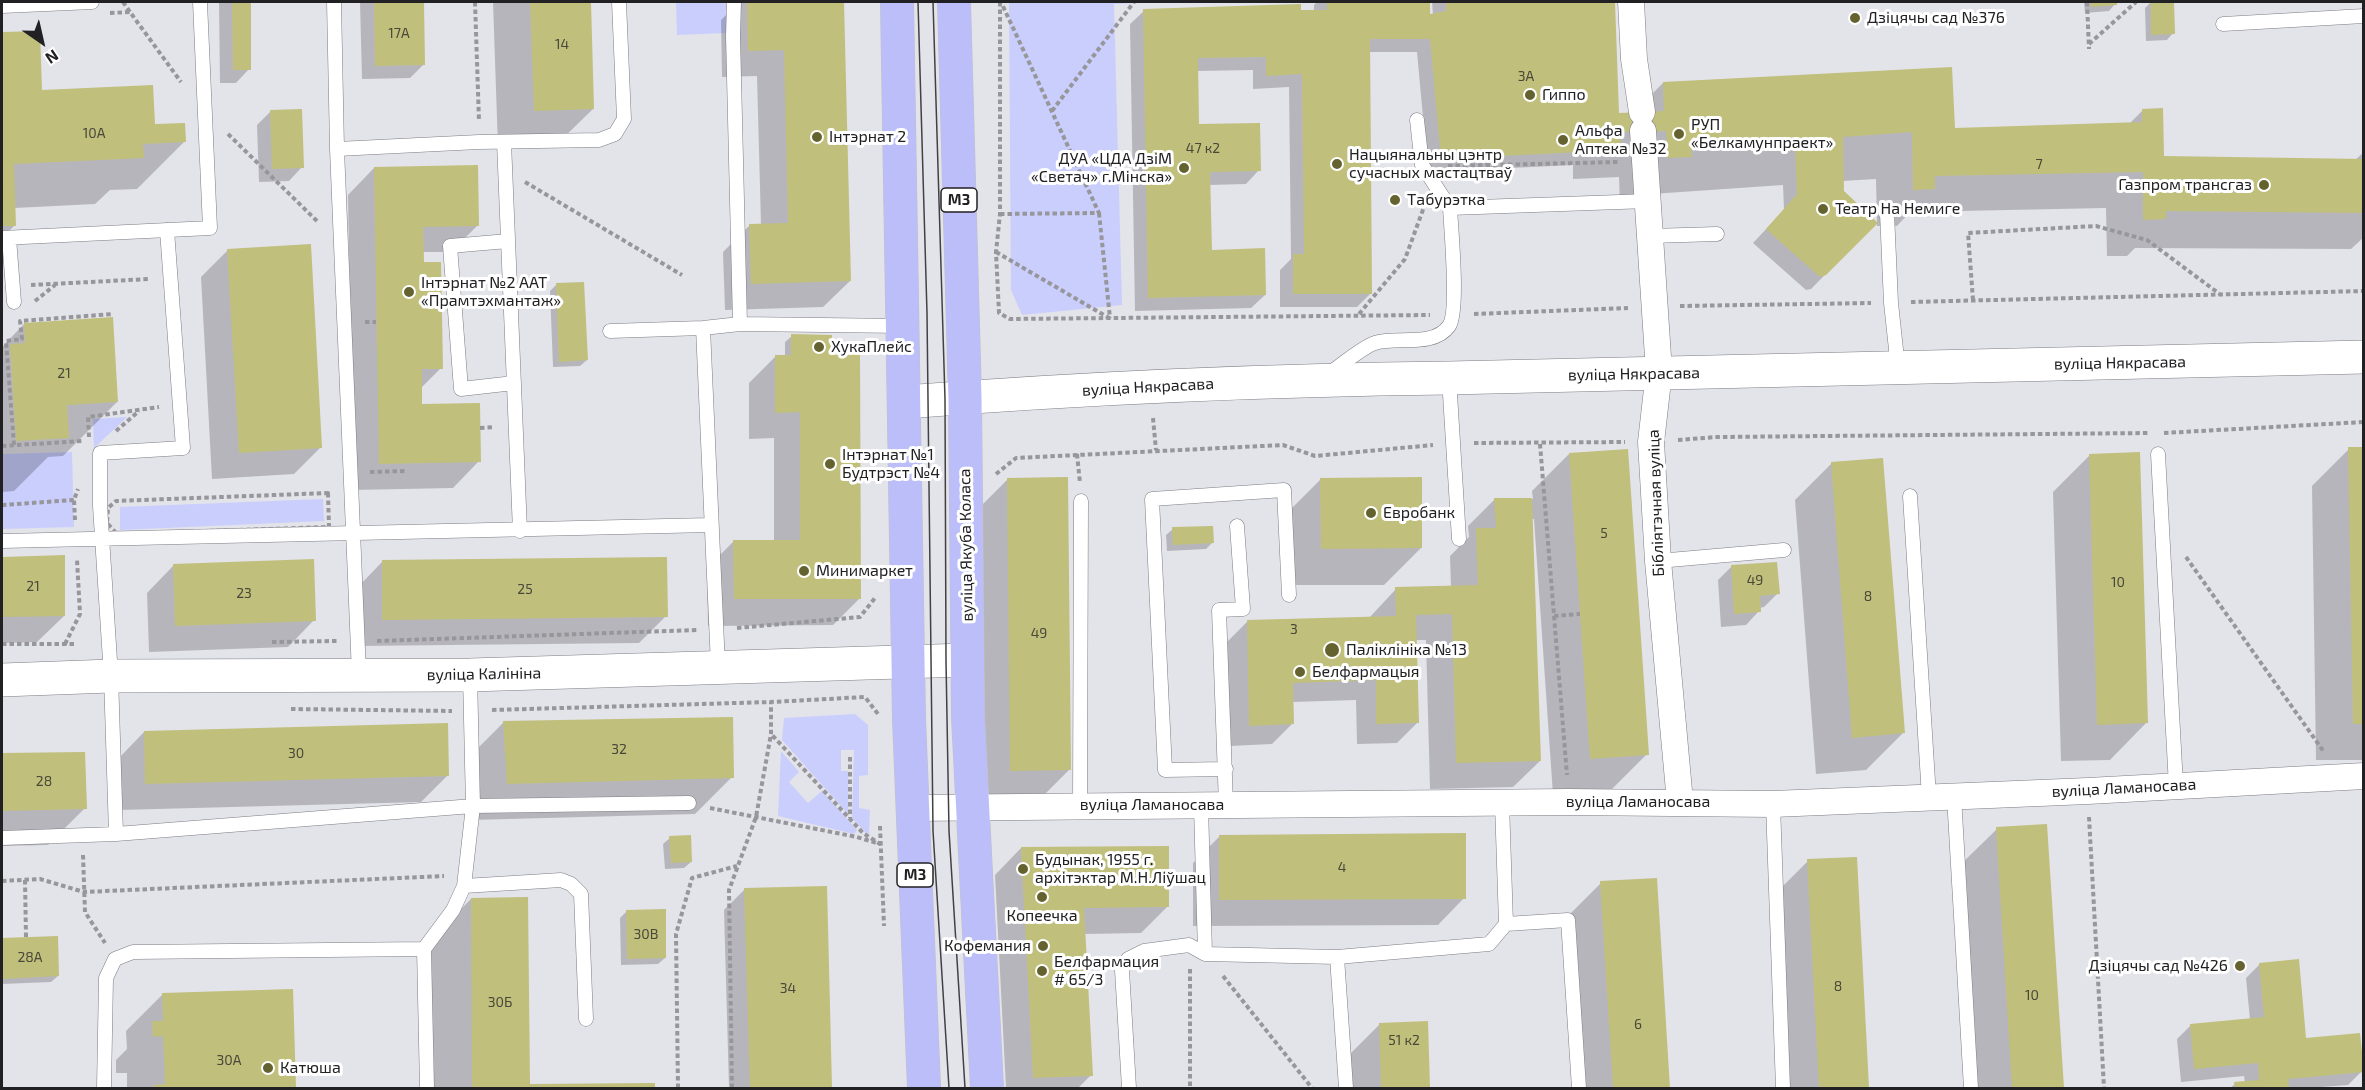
<!DOCTYPE html>
<html>
<head>
<meta charset="utf-8">
<style>
  body { margin:0 }
  #map { position:relative; width:2365px; height:1090px; overflow:hidden; background:#e3e3ea; font-family:"Exo 2",sans-serif }
  canvas { display:block }
  .frame { position:absolute; inset:0; border:3px solid #212124; pointer-events:none }
  .north { position:absolute; left:12px; top:12px; width:60px; height:60px; -webkit-text-stroke:4px #fff; paint-order:stroke; rotate:146deg; font-size:16px; font-weight:700; line-height:24px; text-align:center; color:#212124 }
  .north::after { content:''; display:block; margin:auto; width:21px; height:27px; background:#212124; clip-path:polygon(50% 0,100% 100%,50% 72%,0 100%) }
</style>
</head>
<body>
<div id="map">
<canvas width="2365" height="1090"></canvas>
<div class="frame"></div>
<div class="north">N</div>
</div>
<script>
const ctx = document.querySelector('canvas').getContext('2d');
ctx.lineJoin = 'round';
function paint(path, color) { ctx.fillStyle = color; ctx.fill(path, 'evenodd'); }
function strokePath(path, color, width, dash) { ctx.strokeStyle = color; ctx.lineWidth = width; ctx.lineCap = dash ? 'butt' : 'round'; ctx.setLineDash(dash || []); ctx.stroke(path); }
function label(font, color, halo, rows, align = 'center') {
  ctx.font = font + ' "Exo 2",sans-serif'; ctx.lineWidth = 6; ctx.setLineDash([]); ctx.textBaseline = 'middle'; ctx.strokeStyle = halo; ctx.fillStyle = color; for (const [text, x, y, turn = 0] of rows) {
    ctx.save(); ctx.translate(x, y); ctx.rotate((+turn || 0) * Math.PI / 180); ctx.textAlign = isNaN(turn) ? turn : align; if (halo) ctx.strokeText(text, 0, 0); ctx.fillText(text, 0, 0); ctx.restore();
  }
}
paint(new Path2D(`
  M676,2H726V33L677,35Z
  M1009,2H1160L1114,4L1122,305L1022,315L1011,290Z
  M127,417L94,448L93,419Z
  M72,452L74,527L2,529V454Z
  M323,499L324,521L120,530V507Z
  M855,714L868,725V775L859,776V808L870,810L869,834L866,833L852,818L854,750H841V771H848V814L782,740L784,718Z
  M781,751L799,772L789,782L808,803L822,791L857,830L854,834L778,816Z`), '#cacefd');
paint(new Path2D(`
  M219,2H250L249,69L236,83H220Z
  M360,2H423L424,64L410,78L362,79Z
  M493,2H589L593,109L556,145L498,148Z
  M739,2H843L850,281L823,307L725,310L723,252L750,225H761L757,76L722,77L721,20Z
  M1317,2H1428V15H1433L1432,2H1613L1618,117L1632,114L1663,83L1951,129L2129,124L2143,110L2163,158L2355,160L2364,152V237L2351,249L2135,248L2127,256H2107L2106,208L1910,212L1897,226H1877L1876,179L1842,181V192L1876,223L1811,289L1806,290L1753,243L1784,210L1783,185L1652,194L1620,205L1619,177L1573,179V165L1428,172L1417,52H1369L1371,293L1357,307H1280V270L1291,259L1289,87L1253,89V70L1197,71L1198,126L1259,170L1246,184L1209,185L1210,251L1265,295L1251,308L1135,311L1130,24L1144,11L1314,12V5Z
  M2084,2H2115V4L2109,11L2085,13Z
  M2151,2H2172L2173,33L2167,40L2146,41L2145,8Z
  M39,32L41,91L153,126L185,141L137,189L110,190L95,204L14,208L15,225L2,238V34Z
  M271,111L302,167L289,181L259,182L257,125Z
  M374,168L478,225L451,252H422L441,368L420,389V405L479,461L453,488L353,490L348,195Z
  M228,250L321,447L294,474L212,479L201,277Z
  M556,285L587,360L580,366L553,367L550,291Z
  M24,324L117,402L63,456L48,457L14,491L2,492V347Z
  M792,336L831,356L860,598L833,625L708,626L707,568L734,541H774V438L749,439V383L776,356H785V342Z
  M2364,448V760H2316L2312,486L2349,449Z
  M1569,454L1647,754L1610,791L1553,795L1534,519H1532L1540,761L1513,787L1430,789L1426,640H1415L1417,723L1397,743L1357,744L1356,700L1292,702V724L1272,744L1230,746L1227,642L1248,621L1369,618L1396,589L1451,587L1450,556L1469,537L1468,526L1495,499H1533L1532,491Z
  M2090,455L2146,723L2110,760L2061,761L2053,492Z
  M1832,463L1903,733L1866,770L1816,774L1795,500Z
  M1008,479L1069,770L1043,796L984,797L981,506Z
  M1321,479L1421,548L1384,585H1285L1284,516Z
  M1173,529L1212,543L1206,549L1167,551L1166,535Z
  M64,557V616L37,642L2,643V558Z
  M382,562L666,616L639,643L356,646V589Z
  M173,566L314,620L288,647L149,652L147,593Z
  M1732,566L1778,593L1764,607L1759,608V611L1746,625L1721,627L1718,580Z
  M504,722L732,777L695,814L471,820L467,759Z
  M144,732L448,775L421,802L119,810L118,759Z
  M84,753L85,808L48,845L2,846V755Z
  M2046,825L2063,1088H1974L1960,865L1997,829Z
  M1220,836L1464,898L1438,925L1193,926V863Z
  M670,838L691,862L684,868L665,869L663,844Z
  M1021,848L1168,906L1141,933L1084,934L1091,1075L1078,1088H1006L995,875Z
  M1855,858L1867,1088H1780L1771,898L1808,861Z
  M1656,880L1669,1088H1575L1564,920L1601,883Z
  M825,887L831,1088H729L724,910L744,890Z
  M471,899L529,1086L653,1084V1088H425L424,946Z
  M627,911L665,958L658,964L621,965L620,918Z
  M56,938L58,976L51,982L2,984V940Z
  M2260,964L2305,1040L2362,1071L2348,1085L2308,1088H2230L2235,1084L2245,1083L2244,1076L2181,1082L2177,1039L2191,1025L2250,1020L2246,978Z
  M292,991L294,1088H127V1073H116V1060L127,1049L126,1031L163,994Z
  M1427,1023L1429,1088H1343L1342,1062L1379,1025Z`), '#0003');
paint(new Path2D(`
  M232,2H251V70H233Z
  M374,2H424L425,65L375,66Z
  M530,2H591L594,109L534,111Z
  M747,2H844L851,281L751,284L749,224L788,223L784,50L748,51Z
  M1327,2H1430V14L1446,11V2H1615L1619,113L1664,111L1663,82L1952,67L1955,128L2142,122V109L2163,108L2164,156L2364,159V213L2166,211V219L2143,220V172L1935,176V189L1913,190L1912,132L1843,137L1844,191L1878,223L1826,275L1820,277L1766,229L1797,194L1795,141L1691,148L1692,157L1667,158L1666,131L1620,132L1621,150L1441,159L1430,39H1370L1372,294H1293V254H1304L1302,74L1266,76V57L1198,58L1199,124L1260,123L1261,171L1210,172L1212,250L1265,248L1266,295L1148,298L1143,9L1301,4V10H1327Z
  M2091,2H2117V5L2091,7Z
  M2151,2H2174L2175,34L2151,35Z
  M40,31L42,90L153,85L155,124L185,123L186,142L143,144L144,158L14,164L16,226H2V32Z
  M302,109L304,168L272,169L270,110Z
  M478,165L479,226L423,227L424,262H441L443,369H422V404L480,403L481,462L379,464L374,167Z
  M311,244L322,448L239,453L227,249Z
  M584,282L588,360L559,362L556,283Z
  M113,317L118,402L67,405L69,438L16,441L10,344L25,343L24,323Z
  M791,334L832,335V355L860,354L861,599H734L733,540H800V412L775,413V355H791Z
  M2348,447H2364V724H2353Z
  M1628,449L1649,755L1590,759L1569,453Z
  M2140,452L2148,723L2097,725L2089,454Z
  M1883,458L1905,733L1852,738L1831,462Z
  M1068,477L1071,770L1010,771L1007,478Z
  M1422,477V548L1321,549L1320,478Z
  M1494,498H1532L1541,761L1456,763L1452,614L1416,615L1419,723L1376,724V680L1293,683L1294,724L1249,726L1247,620L1396,616L1395,587L1478,585L1476,528H1496Z
  M1213,526L1214,543L1173,545L1172,527Z
  M65,555V616L2,617V557Z
  M667,557L668,617L382,620V560Z
  M314,559L316,621L175,626L173,564Z
  M1777,562L1780,594L1760,596L1761,612L1734,614L1731,565Z
  M733,717L734,778L507,784L503,721Z
  M448,723L449,776L145,784L144,731Z
  M85,752L87,809L2,811V753Z
  M2047,824L2064,1088H2012L1996,827Z
  M1466,833V899L1219,900V835Z
  M691,835L692,862L671,863L669,836Z
  M1169,846V907L1084,908L1093,1076L1033,1078L1021,847Z
  M1857,857L1869,1088H1819L1807,859Z
  M1657,878L1670,1088H1613L1600,881Z
  M827,886L832,1088H750L744,888Z
  M528,897L530,1084L655,1083V1088H472L471,898Z
  M666,909V958L627,959L626,910Z
  M58,936L59,976L2,979V938Z
  M2299,959L2306,1038L2360,1033L2364,1072L2288,1079L2289,1088H2235L2234,1082L2259,1080L2258,1063L2194,1069L2190,1024L2264,1017L2259,963Z
  M293,989L296,1088H154V1085L165,1084L163,1036L153,1037L152,1021H163L162,993Z
  M1428,1021L1430,1088H1381L1379,1023Z`), '#c0bf7b');
const lane = new Path2D(`
  M334,2L337,149
  M734,2L733,36L740,324
  M2,6L92,2
  M2223,24L2364,16
  M1417,120L1422,165L1450,208
  M504,142L520,531
  M1887,213L1891,303L1898,368
  M1651,236L1717,234
  M2,238L210,228L200,2
  M9,238L14,302
  M508,241L450,246L461,389L514,383
  M703,328L718,666
  M610,331L703,328L740,324L903,326
  M1330,373C1340,366 1364,346 1375,343C1397,336 1433,348 1449,326C1459,312 1451,228 1450,208L1648,201
  M1449,378L1459,539
  M2158,454L2176,786
  M1910,496L1929,797
  M2,541L711,525
  M1658,561L1784,550
  M359,674L337,149L479,142L599,140L615,134L624,119L619,2
  M1226,769L1165,770L1152,499L1284,490L1289,595
  M1954,796L1971,1088
  M1502,803L1506,924
  M1773,804L1783,1088
  M1080,805L1081,501
  M1201,805L1205,954
  M1226,805L1219,610L1243,609L1237,526
  M116,834L111,676L100,506V453L183,448L167,230
  M2,838L116,834L473,806L689,803
  M464,886L561,880L571,884L581,894L586,1019
  M1337,957L1346,1088
  M104,1088L106,978L115,959L133,952L424,949
  M427,1088L424,949L453,910L464,886L473,806L470,675
  M1129,1088L1122,970L1128,959L1144,951L1189,945L1205,954L1337,957L1489,944L1506,924L1568,920L1579,1088`);
const street = new Path2D(`
  M1631,2L1634,59L1642,112
  M1643,131L1659,372L1651,442L1658,561L1680,802
  M912,808L1568,802L1773,804L2088,791L2364,776`);
const secondary = new Path2D(`
  M905,402C1086,388 1268,380 1449,378L2364,357
  M2,680L111,676L470,675L967,660`);
const primary = new Path2D(`
  M897,2L909,719L924,1088
  M954,2L965,398L968,717L987,1088`);
strokePath(lane, '#7b7c82', 15);
strokePath(street, '#7b7c82', 27);
strokePath(secondary, '#7b7c82', 34);
strokePath(primary, '#c1c1c2', 34);
strokePath(new Path2D(`
  M123,2L130,12
  M475,2L479,121
  M1000,2V214L996,252L999,313L1010,319L1430,315
  M2087,2L2089,49
  M110,13L130,12L181,82
  M2089,44L2136,2
  M1052,111L1134,2
  M228,134L319,223
  M1448,166L1618,162
  M525,182L682,275
  M1099,213L1110,318
  M1000,214L1099,213L1001,2
  M996,252L1109,318
  M31,285L150,279
  M1973,300L1968,233L2096,226L2147,240L2221,295
  M35,301L55,285
  M1911,302L2364,291
  M1680,306L1871,303
  M1359,314L1405,259L1424,207
  M1474,314L1628,308
  M365,322H376
  M1153,418L1156,450
  M480,428L494,427
  M116,431L139,411
  M2164,433L2364,422
  M89,437L88,417L159,407
  M1678,440L1717,437L2150,433
  M1474,443L1625,442
  M1540,444L1567,775
  M14,445L6,341L22,339L20,321L113,314
  M2,446L82,441
  M1077,454L1080,483
  M370,472L406,471
  M996,474L1016,458L1283,445L1315,456L1433,445
  M328,493L329,527L117,534L107,523L108,508L116,501Z
  M2,505L74,500
  M75,520L74,500L78,489
  M2186,557L2324,752
  M1554,616L1580,614
  M737,628L860,617L875,598
  M377,641L697,630
  M272,642L337,641
  M2,644H76
  M65,644L80,614L77,560
  M291,709L452,711
  M492,710L771,702L865,697L878,714
  M850,757V818
  M710,808L857,837L880,844L863,833L772,735
  M2089,817L2104,1088
  M880,826L884,926
  M83,855L85,912L105,943
  M25,880L26,937
  M2,881L40,879L84,892L444,876
  M1190,969V1088
  M1223,976L1312,1088
  M678,1088L676,934L692,878L737,866
  M732,1088L729,890L756,817L771,734V702`), '#96969b', 4, [4.5, 3]);
strokePath(lane, '#fff', 14);
strokePath(street, '#fff', 26);
strokePath(secondary, '#fff', 33);
strokePath(primary, '#bcbefa', 33);
strokePath(new Path2D(`
  M918,2L927,313L933,831L949,1088
  M933,2L945,399L946,661L949,831L965,1088`), '#414144', 1.5);
for (const [x, y, r, color] of [
  [1855,18,6,"#646330"],
  [1530,95,6,"#646330"],
  [1679,134,6,"#646330"],
  [817,137,6,"#646330"],
  [1563,140,6,"#646330"],
  [1337,164,6,"#646330"],
  [1184,168,6,"#646330"],
  [2264,185,6,"#646330"],
  [1395,200,6,"#646330"],
  [1823,209,6,"#646330"],
  [409,292,6,"#646330"],
  [819,347,6,"#646330"],
  [830,464,6,"#646330"],
  [1371,513,6,"#646330"],
  [804,571,6,"#646330"],
  [1332,650,8,"#646330"],
  [1300,672,6,"#646330"],
  [1023,869,6,"#646330"],
  [1042,897,6,"#646330"],
  [1043,946,6,"#646330"],
  [2240,966,6,"#646330"],
  [1042,971,6,"#646330"],
  [268,1068,6,"#646330"]
]) { const dot = new Path2D(); dot.arc(x, y, r, 0, 2 * Math.PI); ctx.fillStyle = color; ctx.fill(dot); strokePath(dot, '#fff', 2); }
label('14px', '#49483a', null, [
  ["17А",399,33],
  ["14",562,44],
  ["3А",1526,76],
  ["10А",94,133],
  ["47 к2",1203,148],
  ["7",2039,164],
  ["21",64,373],
  ["5",1604,533],
  ["49",1755,580],
  ["10",2118,582],
  ["21",33,586],
  ["25",525,589],
  ["23",244,593],
  ["8",1868,596],
  ["3",1294,629],
  ["49",1039,633],
  ["32",619,749],
  ["30",296,753],
  ["28",44,781],
  ["4",1342,867],
  ["30В",646,934],
  ["28А",30,957],
  ["8",1838,986],
  ["34",788,988],
  ["10",2032,995],
  ["30Б",500,1002],
  ["6",1638,1024],
  ["51 к2",1404,1040],
  ["30А",229,1060]
]);
for (const [x, y, w] of [
  [959,200,36],
  [915,875,36]
]) { const box = new Path2D(); box.roundRect(x - w / 2, y - 12, w, 24, 4.5); ctx.fillStyle = '#fff'; ctx.fill(box); strokePath(box, '#212124', 1.5); }
label('bold 15px', '#212124', null, [
  ["М3",959,200],
  ["М3",915,875]
]);
label('16px', '#212124', '#fff', [
  ["Дзіцячы сад №376",1867,18],
  ["Гиппо",1542,95],
  ["РУП",1691,125],
  ["«Белкамунпраект»",1691,143],
  ["Альфа",1575,131],
  ["Аптека №32",1575,149],
  ["Інтэрнат 2",829,137],
  ["Нацыянальны цэнтр",1349,155],
  ["сучасных мастацтваў",1349,173],
  ["ДУА «ЦДА ДзіМ",1172,159,"right"],
  ["«Светач» г.Мінска»",1172,177,"right"],
  ["Газпром трансгаз",2252,185,"right"],
  ["Табурэтка",1407,200],
  ["Театр На Немиге",1835,209],
  ["Інтэрнат №2 ААТ",421,283],
  ["«Прамтэхмантаж»",421,301],
  ["ХукаПлейс",831,347],
  ["Інтэрнат №1",842,455],
  ["Будтрэст №4",842,473],
  ["Евробанк",1383,513],
  ["Минимаркет",816,571],
  ["Паліклініка №13",1346,650],
  ["Белфармацыя",1312,672],
  ["Будынак, 1955 г.",1035,860],
  ["архітэктар М.Н.Ліўшац",1035,878],
  ["Копеечка",1042,916,"center"],
  ["Кофемания",1031,946,"right"],
  ["Белфармация",1054,962],
  ["# 65/3",1054,980],
  ["Дзіцячы сад №426",2228,966,"right"],
  ["Катюша",280,1068]
], 'left');
label('16px', '#212124', '#fff', [
  ["вуліца Някрасава",2120,363,-1],
  ["вуліца Някрасава",1634,374,-1],
  ["вуліца Някрасава",1148,387,-3],
  ["Бібліятэчная вуліца",1656,503,-92],
  ["вуліца Якуба Коласа",966,545,-91],
  ["вуліца Калініна",484,674,-1],
  ["вуліца Ламаносава",2124,788,-3],
  ["вуліца Ламаносава",1638,802],
  ["вуліца Ламаносава",1152,805]
]);
</script>
</body>
</html>
